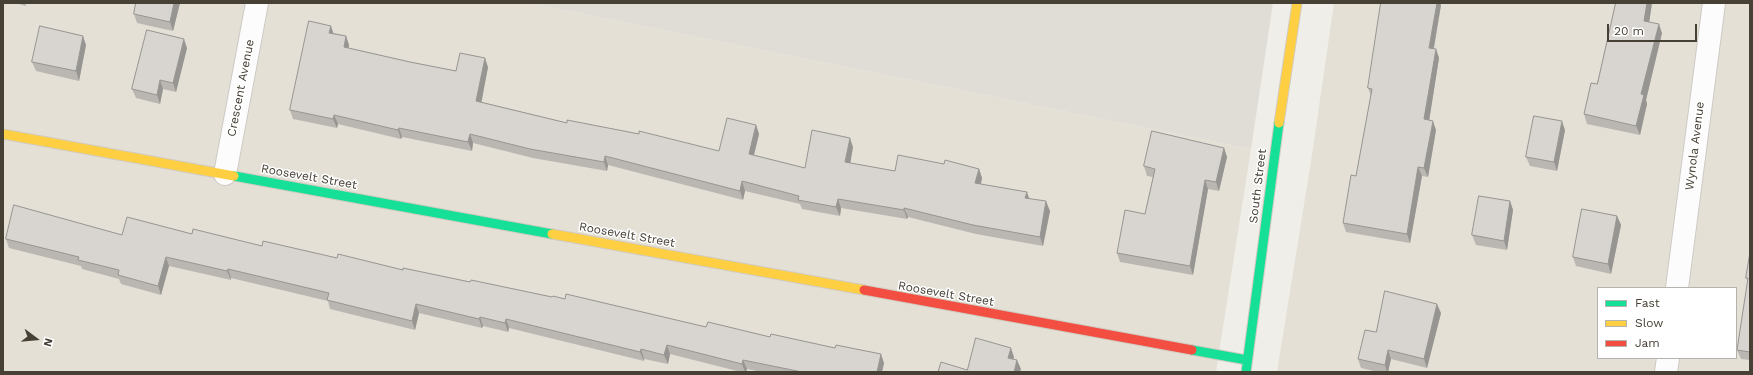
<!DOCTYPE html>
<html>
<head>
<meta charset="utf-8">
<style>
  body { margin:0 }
  #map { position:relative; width:1753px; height:375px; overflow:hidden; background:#f0eee9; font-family:"Work Sans",sans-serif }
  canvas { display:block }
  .frame { position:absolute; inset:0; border:4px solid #464035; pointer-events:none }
  .legend { position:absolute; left:1597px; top:287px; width:140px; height:72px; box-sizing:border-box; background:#fff; border:1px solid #b5b3ae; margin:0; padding:5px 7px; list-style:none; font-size:12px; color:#464035 }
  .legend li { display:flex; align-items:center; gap:8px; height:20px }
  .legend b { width:20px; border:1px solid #b5b3ae }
  .north { position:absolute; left:16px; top:319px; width:40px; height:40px; -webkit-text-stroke:3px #fff; paint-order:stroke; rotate:106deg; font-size:11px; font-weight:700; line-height:16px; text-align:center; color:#464035 }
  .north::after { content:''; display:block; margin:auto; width:14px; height:18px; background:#464035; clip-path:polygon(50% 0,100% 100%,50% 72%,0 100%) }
  .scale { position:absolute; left:1607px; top:24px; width:90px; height:18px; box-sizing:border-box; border:2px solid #464035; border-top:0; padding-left:5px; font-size:12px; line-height:14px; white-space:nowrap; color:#464035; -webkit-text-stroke:3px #fff; paint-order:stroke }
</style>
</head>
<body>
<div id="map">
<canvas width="1753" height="375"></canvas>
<div class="frame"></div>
<ul class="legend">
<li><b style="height:5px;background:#16e098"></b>Fast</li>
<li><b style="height:5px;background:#ffcf43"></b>Slow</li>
<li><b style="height:5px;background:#f24e42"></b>Jam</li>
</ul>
<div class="north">N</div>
<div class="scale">20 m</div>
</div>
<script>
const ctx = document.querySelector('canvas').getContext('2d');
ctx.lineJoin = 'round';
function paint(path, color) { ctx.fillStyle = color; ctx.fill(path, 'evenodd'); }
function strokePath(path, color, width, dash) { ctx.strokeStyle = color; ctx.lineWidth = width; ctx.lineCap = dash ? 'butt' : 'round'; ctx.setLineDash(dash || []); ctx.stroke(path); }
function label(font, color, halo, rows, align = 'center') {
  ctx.font = font + ' "Work Sans",sans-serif'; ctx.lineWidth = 3; ctx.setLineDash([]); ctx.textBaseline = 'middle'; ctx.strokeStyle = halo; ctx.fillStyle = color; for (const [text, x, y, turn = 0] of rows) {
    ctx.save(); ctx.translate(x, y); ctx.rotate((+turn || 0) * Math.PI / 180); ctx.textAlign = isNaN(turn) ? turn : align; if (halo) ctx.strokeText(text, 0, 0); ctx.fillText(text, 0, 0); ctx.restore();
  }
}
paint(new Path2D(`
  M3,3H530L1251,149L1216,372H3Z
  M1334,3H1750V372H1277L1312,155ZM1598,288H1736V358H1598Z`), '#e4e0d6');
paint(new Path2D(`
  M530,3H1273L1251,149Z`), '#e0ddd7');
const street = new Path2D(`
  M225,174L257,3
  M1677,288L1714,3
  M1666,372L1668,358`);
const fast = new Path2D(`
  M234,176L552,234
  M1192,350L1247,360
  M1246,372L1279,123`);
const slow = new Path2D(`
  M1279,123L1297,3
  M3,134L234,176
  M552,234L864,290`);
const jam = new Path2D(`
  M864,290L1192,350`);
strokePath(street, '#cdcac5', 24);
strokePath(fast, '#d0cbc0', 11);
strokePath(slow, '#d0cbc0', 11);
strokePath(jam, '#d0cbc0', 11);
strokePath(street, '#fdfcfc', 22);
strokePath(fast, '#16e098', 9);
strokePath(slow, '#ffcf43', 9);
strokePath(jam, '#f24e42', 9);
paint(new Path2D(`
  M15,3H26V6Z
  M136,3H180L173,31L137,23L134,14Z
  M1616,3H1652L1649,22L1662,33L1646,100L1647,104L1640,135L1587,124L1584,114L1597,84Z
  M1441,5L1434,49H1436L1439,58L1429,120L1436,130L1428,177L1422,176L1410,243L1346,232L1343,223L1356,176L1371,96L1368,88Z
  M334,33L346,36L349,45V48L410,62L456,71L488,67L481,102L567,123L719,151L756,125L759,134L754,155L805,168L853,147L850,163L895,171L944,164L979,169L982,178L981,184L1029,198L1050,211L1043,246L976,234L908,217L907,219L841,208L840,216L802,209L800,204L745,191L743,200L608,165L607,171L533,158L473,143L472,151L402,137L401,139L338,124L337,128L293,119L290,110Z
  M86,45L79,81L36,71L32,62Z
  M187,48L176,92L163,89L160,104L136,98L132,89Z
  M1565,130L1557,171L1530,166L1526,157Z
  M1224,148L1227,157L1219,191L1208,189L1193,275L1120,262L1117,253L1145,214L1153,177L1147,176L1144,166Z
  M1510,201L1513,210L1507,250L1476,245L1472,235Z
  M1617,216L1621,225L1611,274L1576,266L1573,257Z
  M192,234L403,270L552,297L565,299L706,327L770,337L884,363L882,372H762L747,369L746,372H741L670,354L668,364L644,359V361L509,328L508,332L483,326L482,328L419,313L415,330L330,309L328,301L231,278V280L169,266L161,295L121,284L119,279L82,269L81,266L9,248L6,239L122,235Z
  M1750,253V360L1741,359L1737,350L1748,283L1746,278Z
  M1441,313L1427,368L1391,359L1388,372H1378L1361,368L1358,359L1376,332Z`), '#bab7b3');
paint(new Path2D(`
  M174,3H180L173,31L170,22Z
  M1436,3H1440L1441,5L1432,57L1429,48Z
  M1647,3H1652L1648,30L1644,21Z
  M1659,24L1662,33L1646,100L1647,104L1640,135L1636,126L1641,94Z
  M331,26L334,35L329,33Z
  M83,36L86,45L79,81L76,71Z
  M346,36L349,45L347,56L344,47Z
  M184,39L187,48L176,92L173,83Z
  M1436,49L1439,58L1428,128L1424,119Z
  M485,58L488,67L480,110L476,101Z
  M160,80L163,89L160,104L157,95Z
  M334,115L338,124L337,128L333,119Z
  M1433,121L1436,130L1428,177L1424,168Z
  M1562,121L1565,130L1557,171L1554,162Z
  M756,125L759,134L752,163L749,154Z
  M399,128L402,137L401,139L398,130Z
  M470,134L473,143L472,151L468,142Z
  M850,138L853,147L849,171L845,162Z
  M1224,148L1227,157L1219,191L1216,182Z
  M605,156L608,165L607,171L604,162Z
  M1418,167L1422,176L1410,243L1407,234Z
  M979,169L982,178L979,192L975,183Z
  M1205,180L1208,189L1193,275L1190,266Z
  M742,181L745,191L743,200L740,191Z
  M1027,192L1030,201L1025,198Z
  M838,199L841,208L840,216L836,207Z
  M1046,201L1050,211L1043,246L1040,237Z
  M1510,201L1513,210L1507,250L1504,241Z
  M904,208L908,217L907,219L904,210Z
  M1617,216L1621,225L1611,274L1608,264Z
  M166,257L169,266L161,295L158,286Z
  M228,269L231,278V280L227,271Z
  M416,304L419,313L415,330L412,321Z
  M1437,304L1441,313L1427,368L1424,359Z
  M480,317L483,326L482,328L479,319Z
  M506,319L509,328L508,332L505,323Z
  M667,345L670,354L668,364L664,355Z
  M1011,348L1014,357L1012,367L1008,358Z
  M641,349L644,359V361L640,352Z
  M1388,350L1391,359L1388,372H1387L1385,365Z
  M881,354L884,363L882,372H877Z
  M743,360L747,369L746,372H745L742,364Z
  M1017,360L1021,369L1020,372H1014Z`), '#979592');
const building = new Path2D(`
  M136,3H174L170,22L134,14Z
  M1381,3H1437L1429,48L1436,49L1424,119L1433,121L1424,168L1418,167L1407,234L1343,223L1351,175L1356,176L1372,89L1368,88Z
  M1616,3H1647L1644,21L1659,24L1641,94L1644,95L1636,126L1584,114L1591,83L1597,84Z
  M309,21L331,26L329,33L346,36L344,47L410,62L456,71L460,53L485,58L476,101L567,123V120L639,134V131L719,151L727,118L756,125L749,154L805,168L812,130L850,138L845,162L895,171L898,155L944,164L945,160L979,169L975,183L1027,192L1025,198L1046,201L1040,237L973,225L904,208V210L838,199L836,207L798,200L799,196L742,181L740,191L605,156L604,162L530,149L470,134L468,142L399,128L398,130L334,115L333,119L290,110Z
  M40,26L83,36L76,71L32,62Z
  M147,30L184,39L173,83L160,80L157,95L132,89Z
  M1534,116L1562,121L1554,162L1526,157Z
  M1152,131L1224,148L1216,182L1205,180L1190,266L1117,253L1125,210L1145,214L1155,169L1144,166Z
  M1479,196L1510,201L1504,241L1472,235Z
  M14,205L122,235L127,217L192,234L193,229L262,246L263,241L337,258L338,254L403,270V268L470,282L471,280L552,297L553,296L565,299L566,294L706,327L708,322L770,337L771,334L835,348L836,345L881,354L877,372H802L743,360L742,364L667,345L664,355L641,349L640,352L506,319L505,323L480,317L479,319L416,304L412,321L327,300L329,293L228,269L227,271L166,257L158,286L118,275L119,270L78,260L79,257L6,239Z
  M1582,209L1617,216L1608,264L1573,257Z
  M1750,253V352L1737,350L1748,278H1746Z
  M1385,291L1437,304L1424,359L1388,350L1385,365L1358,359L1365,330L1376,332Z
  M976,338L1011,348L1008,358L1017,360L1014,372H938L941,362L967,370Z`);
paint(building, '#d8d5d0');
strokePath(building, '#979592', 1);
label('12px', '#464035', '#fff', [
  ["Crescent Avenue",241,88,-79],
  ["Wynola Avenue",1695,146,-83],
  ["Roosevelt Street",309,177,10],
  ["South Street",1258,186,-83],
  ["Roosevelt Street",627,235,10],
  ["Roosevelt Street",946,294,10]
]);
</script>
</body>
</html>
